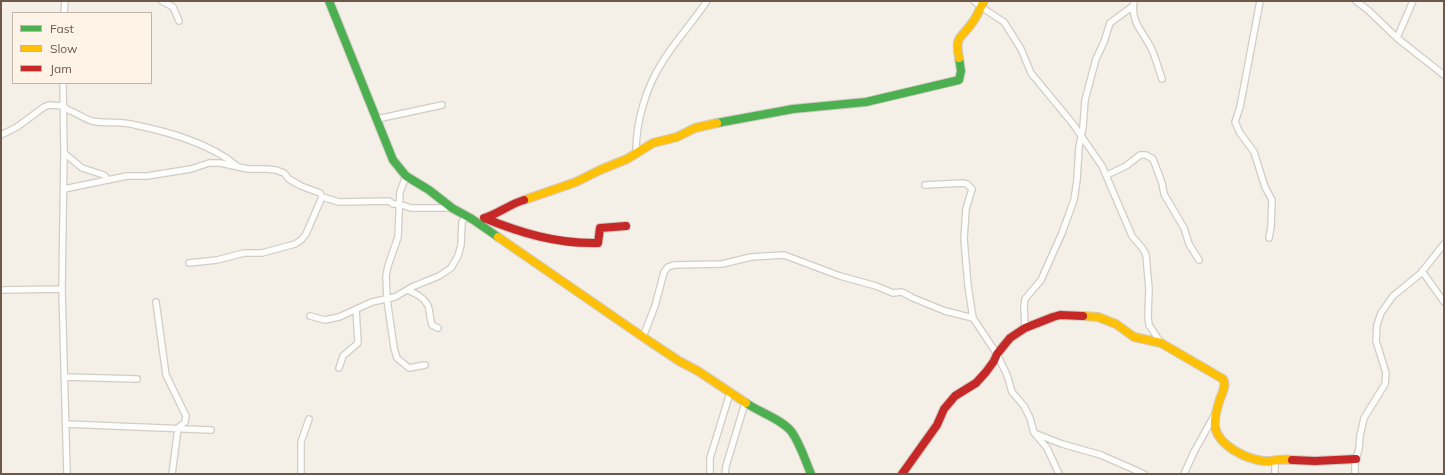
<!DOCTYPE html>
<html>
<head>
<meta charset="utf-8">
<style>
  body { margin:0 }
  #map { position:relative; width:1445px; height:475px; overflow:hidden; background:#f4efe7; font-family:Mulish,sans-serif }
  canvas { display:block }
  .frame { position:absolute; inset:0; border:2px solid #6d574b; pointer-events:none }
  .legend { position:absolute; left:12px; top:12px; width:140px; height:72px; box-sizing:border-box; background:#fdf4e7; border:1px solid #c3b5a9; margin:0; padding:5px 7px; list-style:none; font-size:12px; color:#6d574b }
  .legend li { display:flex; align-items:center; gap:8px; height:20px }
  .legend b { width:20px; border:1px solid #c3b5a9 }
</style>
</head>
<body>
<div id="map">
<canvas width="1445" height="475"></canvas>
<div class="frame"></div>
<ul class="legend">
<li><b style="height:5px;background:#4caf50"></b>Fast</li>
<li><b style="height:5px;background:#ffc107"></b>Slow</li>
<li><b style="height:5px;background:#c62828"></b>Jam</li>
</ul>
</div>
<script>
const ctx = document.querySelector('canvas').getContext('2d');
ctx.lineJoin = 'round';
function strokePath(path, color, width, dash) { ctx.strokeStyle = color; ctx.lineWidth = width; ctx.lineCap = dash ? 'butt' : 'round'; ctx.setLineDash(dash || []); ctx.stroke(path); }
const street = new Path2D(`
  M162,1L173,7L179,21
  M974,1L981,7L1004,22L1021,49L1031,73L1073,124L1102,166L1132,236L1143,249L1146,255L1149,289L1148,316L1149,325L1161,343
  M1134,1C1130,23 1144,32 1152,50C1156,59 1159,70 1162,79
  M1260,1L1240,107L1235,122L1240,133L1254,152L1265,187L1272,200L1271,227L1269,238
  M1356,1L1368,10L1397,38L1444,75
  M64,13L65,1
  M1397,38L1413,1
  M63,83L64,153L62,289L67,474
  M377,119L442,105
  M1,135L17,127L44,107L49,105L63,106C67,110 68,110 73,112C80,115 85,119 92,121C106,124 121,121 135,125C169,132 210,143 237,166
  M636,152C636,121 646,87 663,61C676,40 693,22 707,1
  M64,153L82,168L104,175L108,180
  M1107,175L1126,166L1140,155H1146L1153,159L1162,183L1164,194L1184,228L1189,244L1199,260
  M406,176L400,192L398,237L388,266L386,276L387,299L394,348L397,358L409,368L425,365
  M925,185L963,183L967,184L972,189L966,209L964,239L968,286L973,318L997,354L1007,375L1012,392L1024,406L1030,418L1034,433L1062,444L1101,455L1144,474
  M64,189L127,176H147L191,169L209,163H220L248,169H266L276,170L284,173L289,179L301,186L320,193L322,197L339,202L389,201L393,204H399L411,208H452
  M189,263L217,260L244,253H262L295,244L301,240L306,234L322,197
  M1422,271L1444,302
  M1,290L62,289
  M407,290C415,293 427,299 429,309C430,314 430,319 432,325L438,328
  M156,302L166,375L186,416L185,422L178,428L172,474
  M310,316L325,320L339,317L372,302L395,297L412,287L439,276L451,268L458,256L461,245L462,222L466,216
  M1025,328L1024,307L1025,299L1041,280L1062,233L1074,200L1077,180L1079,147L1083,127L1085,100L1096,59L1104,42L1110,23L1133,6
  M643,337L655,306L664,272L668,267L674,265L722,264L751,257L784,255L840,276L876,286L893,293L902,292L913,298L945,311L973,318
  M339,368L343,356L358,343L356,309
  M64,377L137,379
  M66,424L211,430
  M1036,435L1047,448L1059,474
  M1275,460V474
  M301,474V442L309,419
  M710,474V458L730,393
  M725,474L726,466L745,403
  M1184,474L1194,452L1215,414
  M1355,474V462L1359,449L1360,436L1364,418L1385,384L1386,373L1376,341L1377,325L1381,313L1393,296L1421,273L1444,244`);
const fast = new Path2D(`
  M329,1L393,160L406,176L429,190L452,208L472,219L498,237
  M717,123L793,109L866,102L959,80L961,71L959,58
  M746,403C759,412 781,419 791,431C800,443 805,460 811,474`);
const slow = new Path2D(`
  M959,58C955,35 960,40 972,23C977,17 980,8 984,1
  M524,200L576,182L600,170L627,159L653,143L677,137L695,128L717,123
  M498,237L643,337L679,361L698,371L746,403
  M1083,316L1098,317L1116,324L1134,337L1161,343L1223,379C1227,385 1222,393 1220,399C1217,408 1214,418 1215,427C1219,446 1246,459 1264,461C1273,462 1282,458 1292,460`);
const jam = new Path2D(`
  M524,200C510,204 498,214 484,218C521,233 557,244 598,243L600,228L626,226
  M1292,460L1315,461L1356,459
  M902,474L937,425L944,409L955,396L976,383L986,372L994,361L997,354L1010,338L1025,328L1053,317L1060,315L1083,316`);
strokePath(street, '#d2ccc6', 8);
strokePath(fast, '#d2cbc4', 10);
strokePath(slow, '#d2cbc4', 10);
strokePath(jam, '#d2cbc4', 10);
strokePath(street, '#fdfdfb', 5.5);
strokePath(fast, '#4caf50', 8);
strokePath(slow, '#ffc107', 8);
strokePath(jam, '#c62828', 8);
</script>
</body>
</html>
